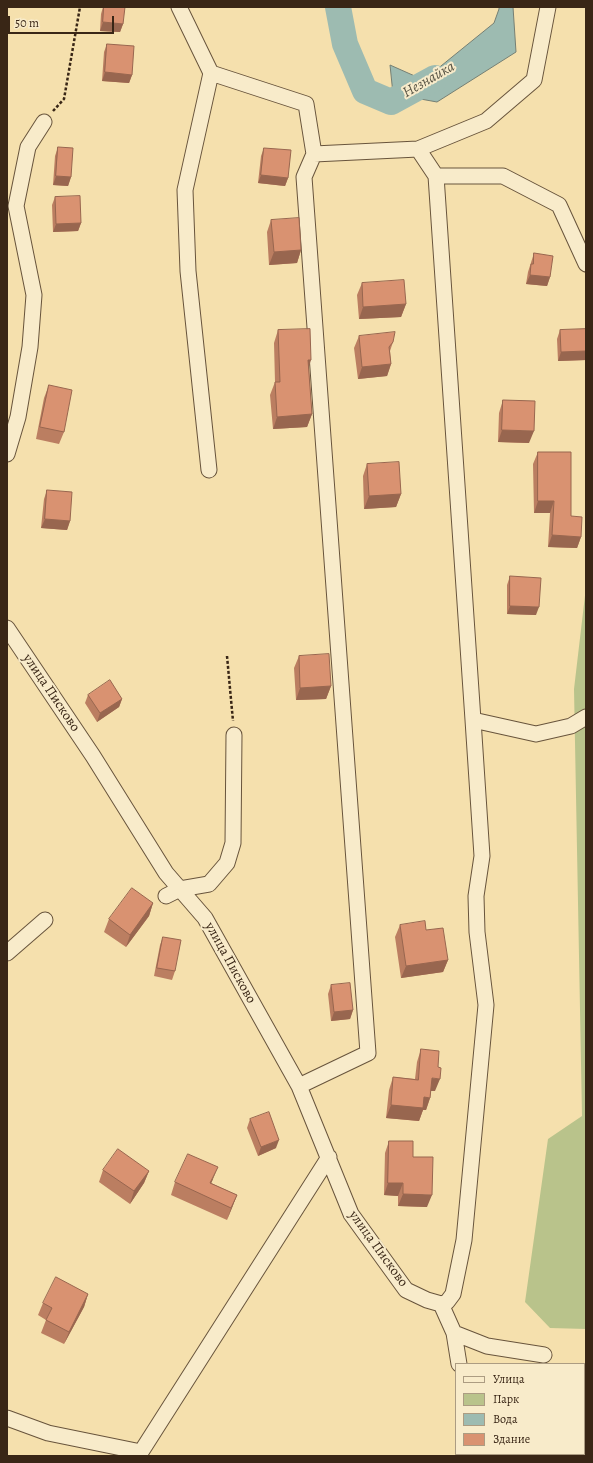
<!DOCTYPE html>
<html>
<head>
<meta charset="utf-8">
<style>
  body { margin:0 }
  #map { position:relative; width:593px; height:1463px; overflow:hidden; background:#f5e0ad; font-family:Alegreya,serif }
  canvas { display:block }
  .frame { position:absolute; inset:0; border:8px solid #392616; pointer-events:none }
  .legend { position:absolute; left:455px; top:1363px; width:130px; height:92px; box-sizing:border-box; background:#f8ebca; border:1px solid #ac9c82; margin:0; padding:5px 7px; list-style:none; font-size:12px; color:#392616 }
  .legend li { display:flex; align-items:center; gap:8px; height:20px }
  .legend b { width:20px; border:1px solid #ac9c82 }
  .scale { position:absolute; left:8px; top:16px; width:106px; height:18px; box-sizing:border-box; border:2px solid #392616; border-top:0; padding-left:5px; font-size:12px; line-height:14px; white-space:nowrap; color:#392616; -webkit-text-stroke:3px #f8ebca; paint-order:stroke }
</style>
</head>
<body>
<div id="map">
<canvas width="593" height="1463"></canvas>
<div class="frame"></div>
<ul class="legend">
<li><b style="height:5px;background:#f8ebca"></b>Улица</li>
<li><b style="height:11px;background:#b9c38b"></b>Парк</li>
<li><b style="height:11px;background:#9dbbb1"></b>Вода</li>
<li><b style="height:11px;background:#d99271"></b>Здание</li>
</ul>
<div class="scale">50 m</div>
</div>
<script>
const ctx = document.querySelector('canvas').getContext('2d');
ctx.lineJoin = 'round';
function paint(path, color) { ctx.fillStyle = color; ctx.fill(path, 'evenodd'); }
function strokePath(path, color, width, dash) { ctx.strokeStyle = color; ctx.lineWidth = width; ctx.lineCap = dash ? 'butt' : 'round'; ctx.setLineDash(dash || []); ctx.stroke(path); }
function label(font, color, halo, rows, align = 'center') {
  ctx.font = font + ' Alegreya,serif'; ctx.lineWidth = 4; ctx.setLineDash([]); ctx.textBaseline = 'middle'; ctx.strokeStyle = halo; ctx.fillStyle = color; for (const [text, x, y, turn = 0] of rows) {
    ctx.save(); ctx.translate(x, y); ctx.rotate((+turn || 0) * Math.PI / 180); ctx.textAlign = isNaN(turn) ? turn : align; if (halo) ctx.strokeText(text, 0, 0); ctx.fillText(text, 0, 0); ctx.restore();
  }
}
paint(new Path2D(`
  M586,587V1329L550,1328L525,1302L548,1139L582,1116L574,689Z`), '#b9c38b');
const water = new Path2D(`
  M498,7H513L516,52L437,102L393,94L390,65L417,77L436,70L494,23L499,9Z`);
paint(water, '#9dbbb1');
strokePath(water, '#757f73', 1);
strokePath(new Path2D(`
  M338,7L345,44L365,91L391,102L435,78`), '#9dbbb1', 26);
const minor = new Path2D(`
  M179,7L211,73L306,104L314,154L304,177L368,1053L299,1086
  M418,149L486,121L534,80L548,7
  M314,154L418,149L436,176L473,720
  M436,176H503L559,205L586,264
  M7,454L18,417L30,347L34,295L16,206L28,147L44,122
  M209,470L188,271L185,190L211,73
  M7,628L93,756L166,873L205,918L299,1086L351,1214L406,1290L427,1300L441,1304L447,1302L453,1294L464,1240L486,1005L477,932L476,896L482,856L473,720L536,734L571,726L586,717
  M166,896L180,889L209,884L227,863L233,843L234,735
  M7,953L45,920
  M441,1304L454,1333
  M459,1364L454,1333L487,1346L544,1355
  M7,1418L48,1433L141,1452L329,1157
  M505,1454L506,1456`);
strokePath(minor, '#68543c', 17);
strokePath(new Path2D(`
  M53,111L64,99L80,7
  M227,656L233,721`), '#392616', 2.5, [3, 2]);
strokePath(minor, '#f8ebca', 15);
paint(new Path2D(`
  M103,7H121L123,24L120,32L100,31L101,14Z
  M107,44L132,75L129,83L102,81L104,52Z
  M58,147L71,177L68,186L53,185L55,156Z
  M264,148L288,178L285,186L258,183L261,156Z
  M55,197L81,223L78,231L53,232L52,205Z
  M271,220L301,250L297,263L269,265L267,232Z
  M534,253L550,277L547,286L526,284L528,272Z
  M362,283L406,304L401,317L359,319L357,295Z
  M586,329V360L558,361L557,339L560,330Z
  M278,330L309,367L312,414L307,427L273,429L270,395L275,382L274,343Z
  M359,336L393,342L390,351L391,364L387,376L358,379L354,348Z
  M49,385L64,432L59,444L36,439L44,398Z
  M503,400L529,443L498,442L499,413Z
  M538,452L571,516L581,537L577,548L548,547L550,513H534L533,464Z
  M367,464L401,494L396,507L364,509L363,476Z
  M47,490L70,521L67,530L41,528L44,499Z
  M510,576L536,615L507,614V585Z
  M299,656L331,686L326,699L296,700L294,668Z
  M88,695L122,699L119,707L97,722L85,703Z
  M153,903L149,916L126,947L104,932L109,919Z
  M400,925L426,930L448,960L443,972L401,978L395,937Z
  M163,937L175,971L172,980L154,976L160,945Z
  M331,985L353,1010L350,1019L331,1021L328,994Z
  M421,1049L435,1091H431L430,1098L426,1110H423L419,1121L386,1118L389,1090L393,1077L415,1079L417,1062Z
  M250,1119L276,1148L258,1156L247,1128Z
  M389,1141L413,1157L427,1207L398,1206V1196L384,1195L385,1153Z
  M103,1170L149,1171L144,1183L130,1204L99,1182Z
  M213,1179L211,1183L237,1195L227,1220L171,1195L175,1182Z
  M88,1294L84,1307L64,1344L41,1333L46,1320L38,1315L43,1303Z`), '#bb7e61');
paint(new Path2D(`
  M103,22L123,24L120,32L100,31Z
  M105,72L132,75L129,83L102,81Z
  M261,175L288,178L285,186L258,183Z
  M56,176L71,177L68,186L53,185Z
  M81,223L78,231L53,232L56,224Z
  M301,250L297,263L269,265L274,252Z
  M530,275L550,277L547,286L526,284Z
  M406,304L401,317L359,319L363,307Z
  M586,351V360L558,361L561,352Z
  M308,360H311L307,373Z
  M391,364L387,376L358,379L362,367Z
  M312,414L307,427L273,429L277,417Z
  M502,430L534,431L529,443L498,442Z
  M401,494L396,507L364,509L369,496Z
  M538,501H554L550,513H534Z
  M45,519L70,521L67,530L41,528Z
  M552,535L581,537L577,548L548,547Z
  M510,606L539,607L536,615L507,614Z
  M331,686L326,699L296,700L300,688Z
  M122,699L119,707L97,722L100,713Z
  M153,903L149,916L126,947L130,935Z
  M448,960L443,972L401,978L406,966Z
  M353,1010L350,1019L331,1021L334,1012Z
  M432,1078L440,1079L435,1091H427Z
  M424,1097L430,1098L426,1110H423L419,1121L386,1118L391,1105Z
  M279,1140L276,1148L258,1156L261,1147Z
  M218,1167L213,1179L206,1195L210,1183Z
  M149,1171L144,1183L130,1204L134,1191Z
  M388,1183H403L398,1196L384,1195Z
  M403,1194L432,1195L427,1207L398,1206Z
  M237,1195L232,1208L227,1220L231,1208Z
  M88,1294L84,1307L64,1344L69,1332Z`), '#98664f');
const building = new Path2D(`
  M104,7H125L123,24L103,22Z
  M107,44L134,46L132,75L105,72Z
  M58,147L73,148L71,177L56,176Z
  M264,148L291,150L288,178L261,175Z
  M80,196L81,223L56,224L55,197Z
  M299,218L301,250L274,252L271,220Z
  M534,253L553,256L550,277L530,275L531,264H533Z
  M404,280L406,304L363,307L362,283Z
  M310,329L311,360H308L312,414L277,417L275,382H280L278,330Z
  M586,329V351L561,352L560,330Z
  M395,332L393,342L389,347L391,364L362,367L359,336Z
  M49,385L72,390L64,432L40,427Z
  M503,400L535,401L534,431L502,430Z
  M538,452H571V516L582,517L581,537L552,535L554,501H538Z
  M399,462L401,494L369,496L367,464Z
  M47,490L72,492L70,521L45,519Z
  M510,576L541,578L539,607L510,606Z
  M329,654L331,686L300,688L299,656Z
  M110,680L122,699L100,713L88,695Z
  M132,888L153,903L130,935L109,919Z
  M425,921L426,930L443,928L448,960L406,966L400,925Z
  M163,937L181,940L175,971L157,968Z
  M350,983L353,1010L334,1012L331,985Z
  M421,1049L439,1051L438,1067L441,1068L440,1079L432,1078L430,1098L424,1097L423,1108L391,1105L393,1077L418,1080Z
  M269,1112L279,1140L261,1147L250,1119Z
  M389,1141H413V1157H433L432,1195L403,1194V1183H388Z
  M118,1149L149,1171L134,1191L103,1170Z
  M188,1154L218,1167L210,1183L237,1195L231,1208L175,1182Z
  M56,1277L88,1294L69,1332L46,1320L52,1308L43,1303Z`);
paint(building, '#d99271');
strokePath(building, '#98664f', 1);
label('14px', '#392616', '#f8ebca', [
  ["улица Писково",51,693,56],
  ["улица Писково",230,963,61],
  ["улица Писково",378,1249,54]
]);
label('italic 15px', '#575344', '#f8ebca', [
  ["Незнайка",429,80,-30]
]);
</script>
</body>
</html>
